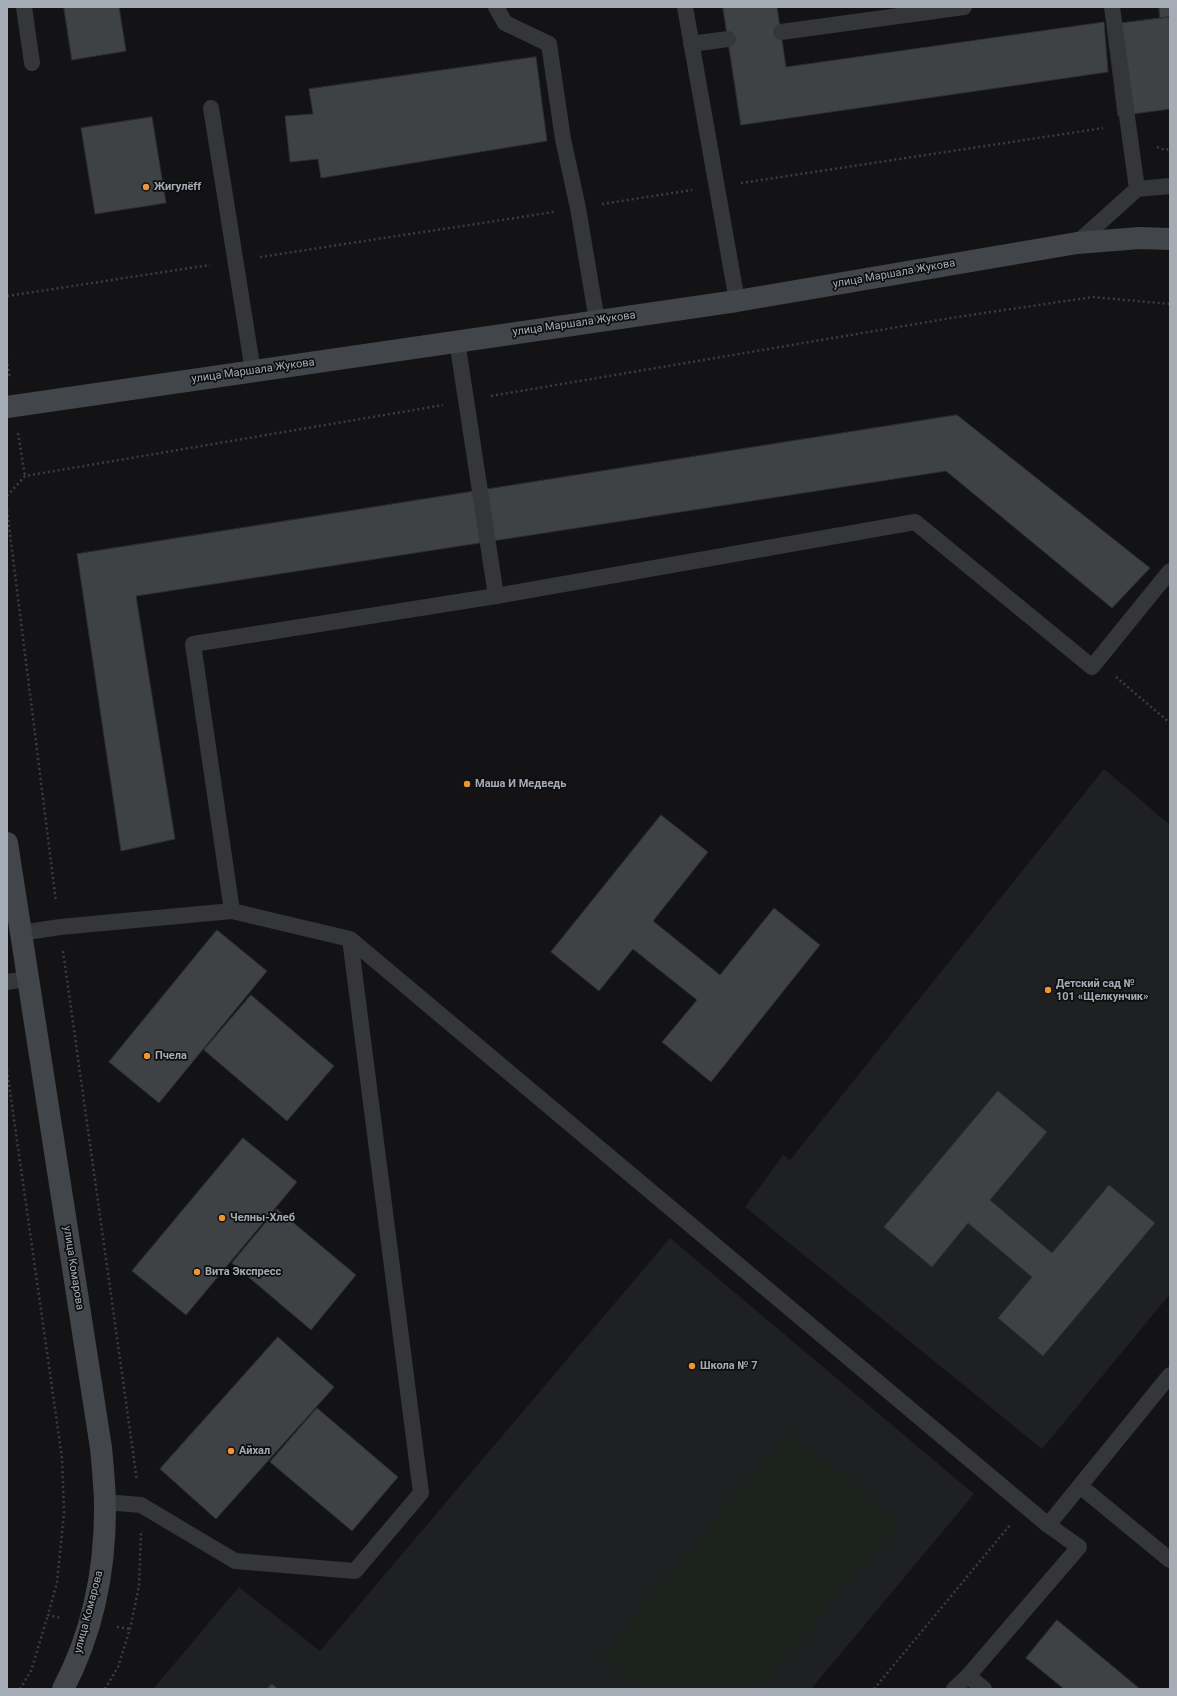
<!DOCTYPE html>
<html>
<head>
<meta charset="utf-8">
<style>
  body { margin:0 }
  #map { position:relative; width:1177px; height:1696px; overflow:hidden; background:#131315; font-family:Roboto,sans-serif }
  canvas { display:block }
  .frame { position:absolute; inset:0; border:8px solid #a5acb5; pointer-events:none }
</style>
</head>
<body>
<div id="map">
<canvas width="1177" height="1696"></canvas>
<div class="frame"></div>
</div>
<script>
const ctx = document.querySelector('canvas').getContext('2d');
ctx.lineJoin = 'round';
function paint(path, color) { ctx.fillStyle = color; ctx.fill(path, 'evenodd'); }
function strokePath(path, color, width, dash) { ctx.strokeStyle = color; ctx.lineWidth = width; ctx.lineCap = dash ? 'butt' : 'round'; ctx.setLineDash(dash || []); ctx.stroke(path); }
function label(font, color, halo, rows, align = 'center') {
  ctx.font = font + ' Roboto,sans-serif'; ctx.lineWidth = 3.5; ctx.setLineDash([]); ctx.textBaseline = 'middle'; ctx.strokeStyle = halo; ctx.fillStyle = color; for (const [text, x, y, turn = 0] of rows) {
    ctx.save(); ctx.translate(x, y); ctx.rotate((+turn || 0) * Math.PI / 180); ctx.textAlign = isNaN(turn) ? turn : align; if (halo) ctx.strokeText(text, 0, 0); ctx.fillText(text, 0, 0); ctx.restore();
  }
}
paint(new Path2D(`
  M1104,769L1170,825V1294L1042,1449L745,1207L783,1155L790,1160Z
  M670,1238L974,1494L811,1689H153L239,1587L320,1651Z`), '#1f2022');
paint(new Path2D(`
  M787,1432L899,1523L757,1689H640L602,1656Z`), '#1c231c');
const building = new Path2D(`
  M64,7H119L126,51L72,60Z
  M723,7H777L786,67L1104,22L1108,72L741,125Z
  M1159,7H1170V17L1160,18Z
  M1170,17V109L1118,116L1107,25Z
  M536,57L547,141L321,178L318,159L290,162L285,116L313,114L309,89Z
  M152,117L166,203L95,214L81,128Z
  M957,415L1150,568L1112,608L946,471L136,596L175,839L121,851L77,554Z
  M661,815L708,852L653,921L720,975L774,908L820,945L711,1082L662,1042L697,1000L633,949L599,991L551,952Z
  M217,930L267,971L159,1103L109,1062Z
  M251,995L334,1066L287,1121L204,1050Z
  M998,1091L1047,1132L990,1200L1052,1253L1109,1185L1155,1223L1043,1356L998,1318L1032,1277L968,1223L932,1267L884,1227Z
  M243,1138L297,1182L186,1315L132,1271Z
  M277,1209L356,1275L311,1330L232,1263Z
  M278,1337L334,1387L216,1519L160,1469Z
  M317,1408L398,1477L352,1531L270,1462Z
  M1057,1620L1140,1689H1064L1026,1658Z
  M272,1684L278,1689H267Z`);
paint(building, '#3f4245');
strokePath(building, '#2d2e31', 1);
strokePath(new Path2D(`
  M1157,147L1165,150L1170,149
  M741,183L1103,128
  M602,204L692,190
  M260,257L554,212
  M7,296L210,265
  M7,359L10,379
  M491,396L957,317L1093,297L1170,304
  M18,433L25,476
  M7,496L25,476L443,405
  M7,510L56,902
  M1116,677L1170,723
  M63,951L137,1481
  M7,1070L62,1458L64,1513L57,1582L48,1615L61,1618
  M117,1627L130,1629
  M20,1689L31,1671L48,1615
  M105,1689L118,1667L130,1629L139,1586L141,1533
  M874,1689L1010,1525`), '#3a3d41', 2.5, [2, 3]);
strokePath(new Path2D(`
  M24,7L32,63
  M496,7L505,23L549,44L563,139L578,208L597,321
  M685,7L737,301
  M1112,7L1137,189
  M781,32L964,7
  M691,44L728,39
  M211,108L253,371
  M1077,243L1137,189L1170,186
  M457,341L496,596
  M232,911L350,939L1048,1525L1079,1547L968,1676L984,1689
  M21,933L60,927L232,911L193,644L496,596L915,522L1092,667L1170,571
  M7,982L27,979
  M1080,1486L1170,1560
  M105,1502L141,1505L235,1561L355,1571L421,1493L350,939
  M1048,1525L1170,1375
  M954,1689L968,1676`), '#34363a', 16);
strokePath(new Path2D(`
  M7,407L737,301L1077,243L1140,238L1170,239
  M7,843L101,1448C103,1468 105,1489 105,1509C105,1571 92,1634 63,1689`), '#42454a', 22);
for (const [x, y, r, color] of [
  [146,187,4,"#ed9633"],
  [467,784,4,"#ed9633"],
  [1048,990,4,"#ed9633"],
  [147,1056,4,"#ed9633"],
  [222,1218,4,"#ed9633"],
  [197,1272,4,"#ed9633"],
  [692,1366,4,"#ed9633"],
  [231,1451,4,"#ed9633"]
]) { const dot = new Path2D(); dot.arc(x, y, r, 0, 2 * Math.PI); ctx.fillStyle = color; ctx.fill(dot); strokePath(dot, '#0e0e10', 1.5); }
label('bold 11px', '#a5acb5', '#0e0e10', [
  ["Жигулёff",154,187],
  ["Маша И Медведь",475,784],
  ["Детский сад №",1056,984],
  ["101 «Щелкунчик»",1056,997],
  ["Пчела",155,1056],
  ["Челны-Хлеб",230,1218],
  ["Вита Экспресс",205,1272],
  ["Школа № 7",700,1366],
  ["Айхал",239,1451]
], 'left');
label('11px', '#a5acb5', '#0e0e10', [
  ["улица Маршала Жукова",894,274,-10],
  ["улица Маршала Жукова",574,324,-8],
  ["улица Маршала Жукова",253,371,-8],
  ["улица Комарова",73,1268,81],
  ["улица Комарова",89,1612,-75]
]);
</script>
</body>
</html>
